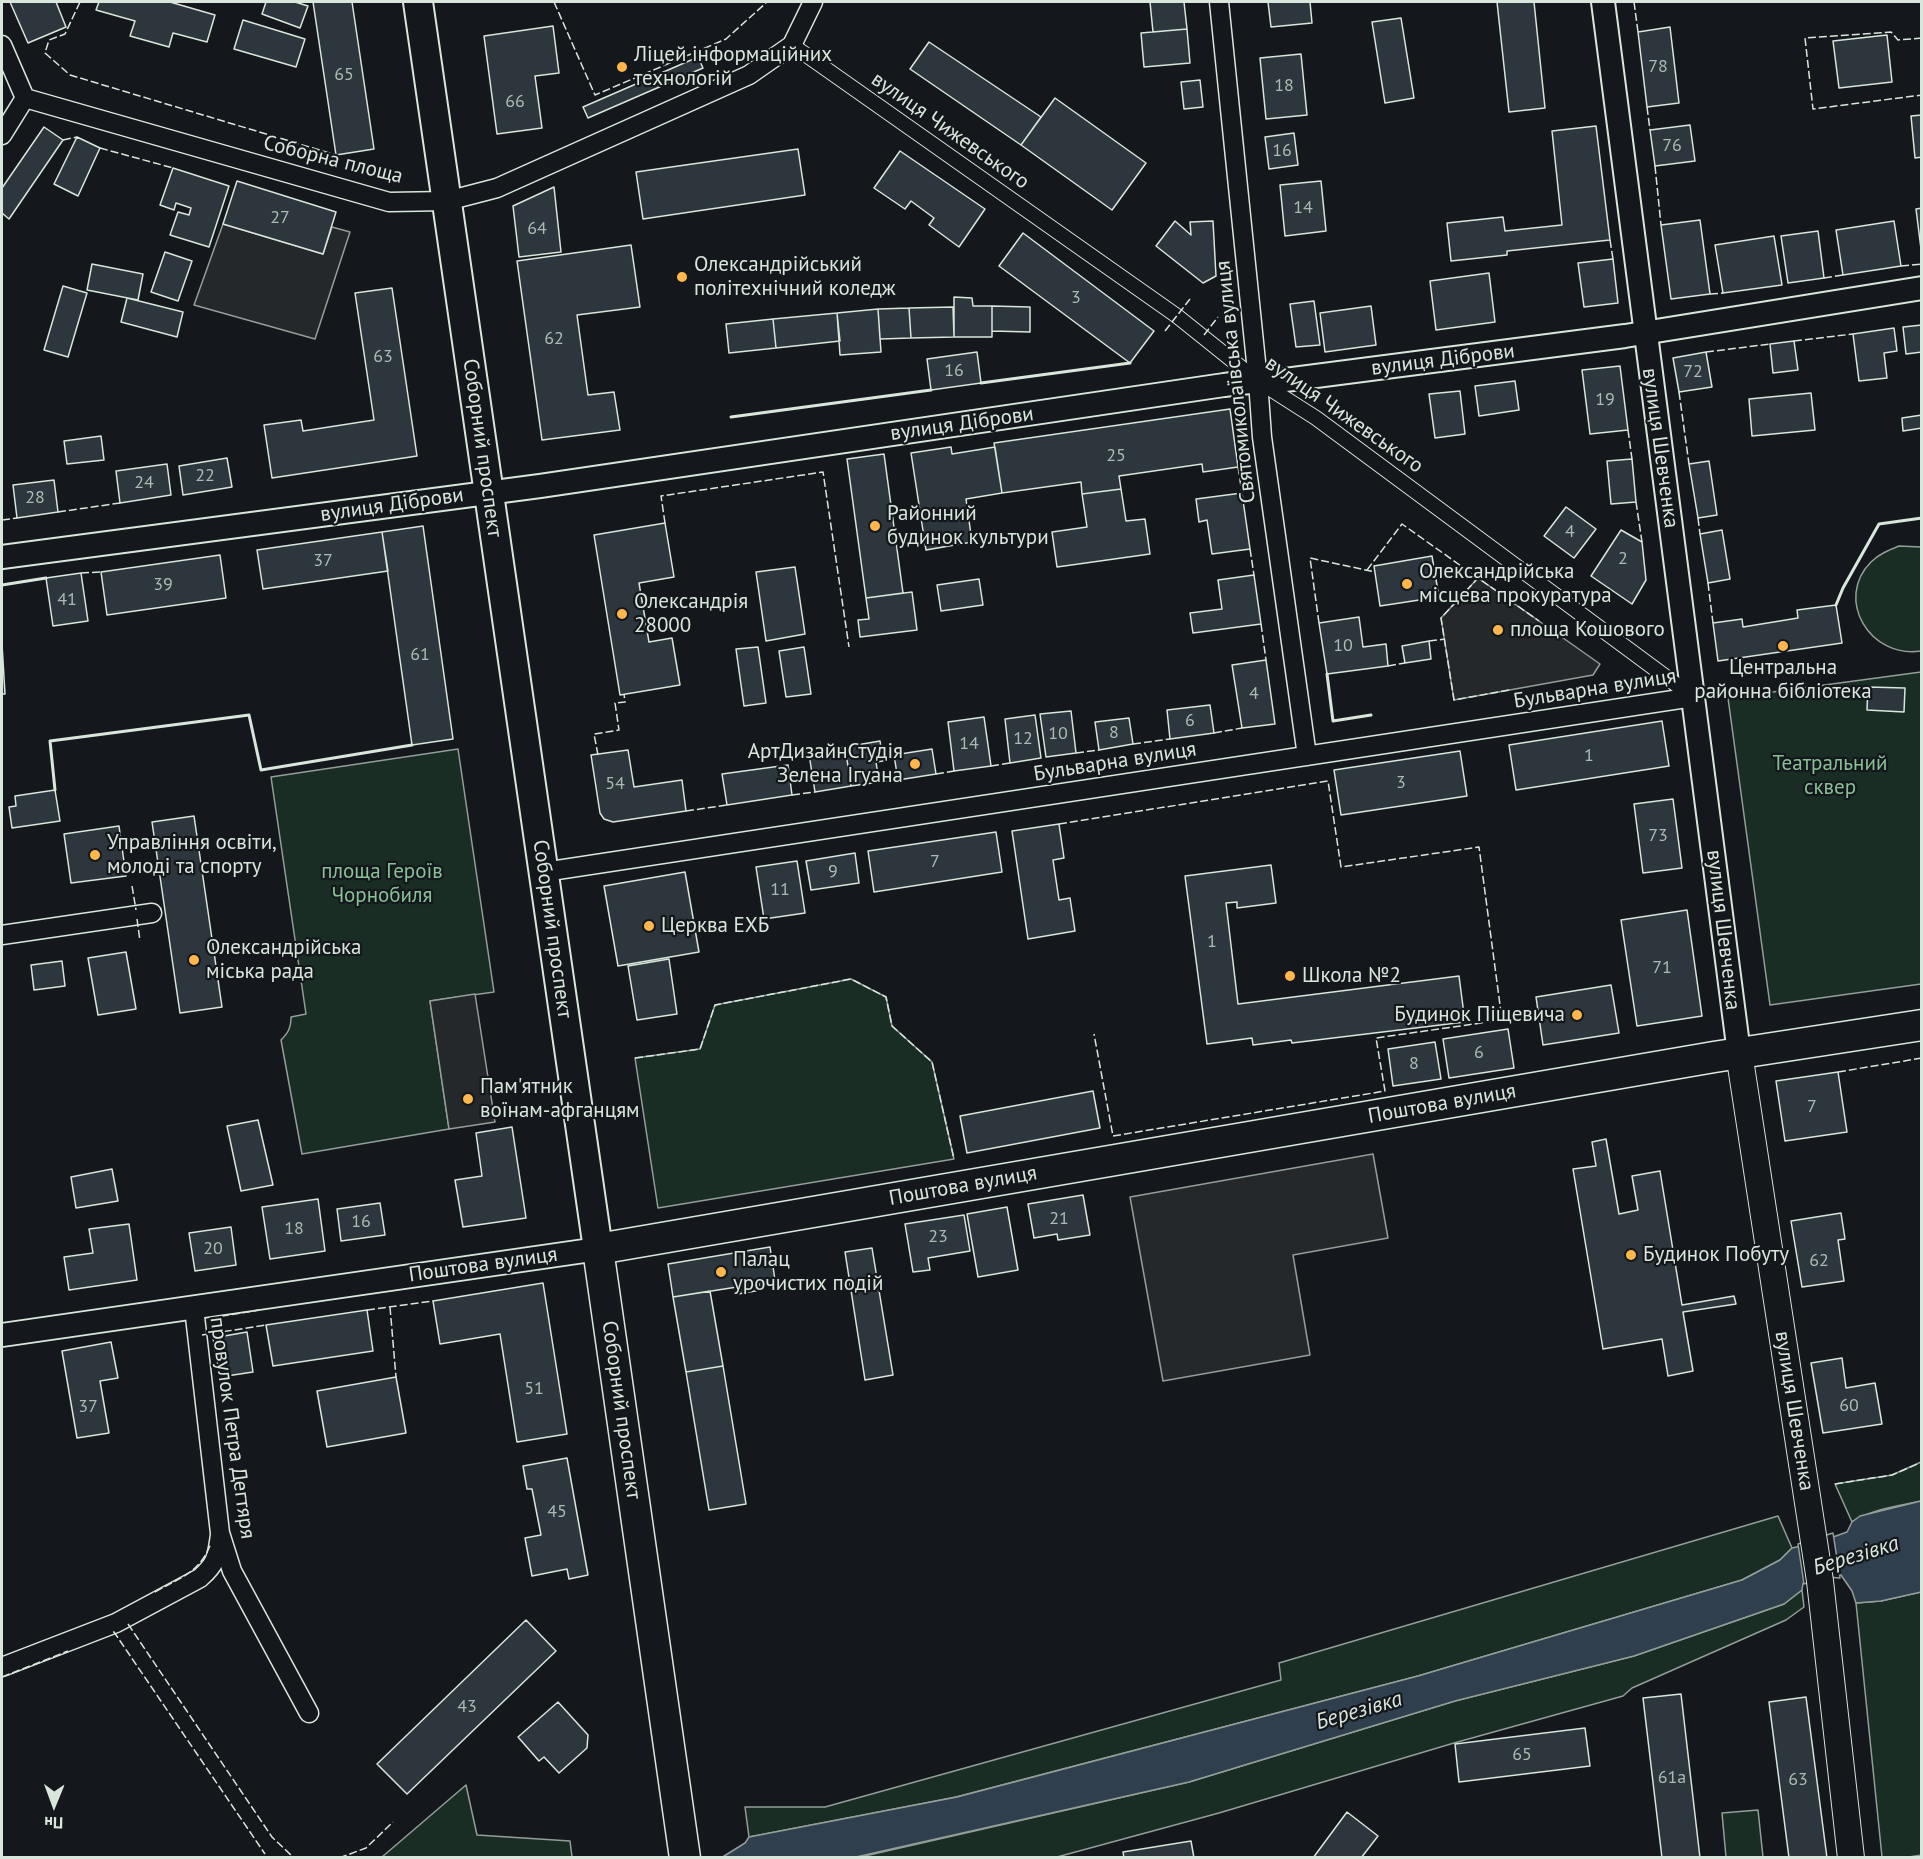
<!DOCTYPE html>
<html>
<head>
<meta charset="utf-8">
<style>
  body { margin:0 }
  #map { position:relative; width:1923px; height:1859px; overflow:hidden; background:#14181c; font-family:"PT Sans",sans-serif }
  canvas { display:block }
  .frame { position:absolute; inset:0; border:3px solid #d8e6dc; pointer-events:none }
  .north { position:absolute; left:24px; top:1775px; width:60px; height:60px; -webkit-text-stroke:4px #14181c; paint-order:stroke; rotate:181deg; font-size:16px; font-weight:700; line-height:24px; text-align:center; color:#d8e6dc }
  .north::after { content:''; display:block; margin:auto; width:21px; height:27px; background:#d8e6dc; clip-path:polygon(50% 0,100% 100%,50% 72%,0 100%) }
</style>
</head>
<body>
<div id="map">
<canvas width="1923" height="1859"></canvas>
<div class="frame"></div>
<div class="north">Пн</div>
</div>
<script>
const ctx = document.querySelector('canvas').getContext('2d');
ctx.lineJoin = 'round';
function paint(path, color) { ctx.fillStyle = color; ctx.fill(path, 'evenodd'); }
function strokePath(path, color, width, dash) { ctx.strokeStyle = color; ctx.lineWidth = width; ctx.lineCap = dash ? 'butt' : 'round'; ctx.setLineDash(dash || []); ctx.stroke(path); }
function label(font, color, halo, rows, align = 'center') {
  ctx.font = font + ' "PT Sans",sans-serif'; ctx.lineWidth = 4.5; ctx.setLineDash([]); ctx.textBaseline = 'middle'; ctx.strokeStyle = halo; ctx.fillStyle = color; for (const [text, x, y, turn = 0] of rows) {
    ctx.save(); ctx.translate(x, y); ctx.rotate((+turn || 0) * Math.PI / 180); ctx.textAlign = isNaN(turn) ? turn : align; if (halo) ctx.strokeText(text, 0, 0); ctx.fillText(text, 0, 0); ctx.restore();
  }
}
const green = new Path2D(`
  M1899,546L1921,547V651C1870,659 1834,599 1871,562C1879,554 1889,550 1899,546Z
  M1921,672V984L1770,1005L1728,698Z
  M458,749L494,992L430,1001L449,1129L302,1154L281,1040C288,1033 291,1028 291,1017L306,1014L271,777Z
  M851,979L886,997L892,1026L932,1062L954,1159L658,1208L635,1058L700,1049L715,1005Z
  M1921,1462V1501C1899,1506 1872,1509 1852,1522L1835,1484L1892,1475Z
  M1778,1516L1792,1548L1780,1560L1742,1580L1418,1676L956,1797L749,1837L745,1807H825L1281,1680L1279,1663Z
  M1802,1590L1804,1607L1786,1620L1632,1688L1623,1696L1454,1743L1219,1813L1057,1857L856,1858L1189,1782L1455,1701L1634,1656L1784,1604Z
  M1921,1592V1855L1909,1857H1882L1856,1603L1881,1601Z
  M466,1785L477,1835L570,1841L572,1857H382Z
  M1758,1810L1763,1857H1726L1722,1813Z`);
paint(green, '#1a2d24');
strokePath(green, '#939e99', 1.5);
const parking = new Path2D(`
  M223,224L323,254L332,227L350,232L315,339L194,305Z
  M1478,578L1600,664L1593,675L1454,700L1441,618Z
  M475,994L495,1122L449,1129L430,1001Z
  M1373,1154L1388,1238L1293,1255L1310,1355L1163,1381L1130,1197Z`);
paint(parking, '#24282b');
strokePath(parking, '#939e99', 1.5);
const water = new Path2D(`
  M1921,1501V1592L1881,1601L1856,1603L1852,1591L1841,1575C1827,1574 1814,1574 1803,1583L1802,1590L1784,1604L1634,1656L1455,1701L1189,1782L856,1857L721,1858L745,1843L749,1837L957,1797L1418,1676L1742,1580L1780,1560L1792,1548L1819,1542L1847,1532L1852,1522L1860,1516Z`);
paint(water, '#2f3f4d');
strokePath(water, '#939e99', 1.5);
const pier = new Path2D(`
  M1833,1533L1840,1578L1826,1577L1804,1584L1798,1544Z`);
paint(pier, '#14181c');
strokePath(pier, '#939e99', 1.5);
const building = new Path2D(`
  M10,2H56L66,27L28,43Z
  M99,2H170L215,15L207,42L173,33L169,47L130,36L135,21L96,10Z
  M266,2H295L308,6L300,28L262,14Z
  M313,2H352L374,149L336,155Z
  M1150,2H1184L1187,29L1153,32Z
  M1268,2H1310L1312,23L1271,27Z
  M1497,2H1534L1545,108L1509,112Z
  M1401,18L1414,98L1385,103L1372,22Z
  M243,20L305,39L296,67L234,49Z
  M553,26L559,73L535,76L542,128L497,134L484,36Z
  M1670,27L1679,103L1647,107L1638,32Z
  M1187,29L1190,63L1144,67L1141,33Z
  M1887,35L1892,82L1839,88L1833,41Z
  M929,42L1041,117L1021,145L910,69Z
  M1301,54L1307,115L1266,119L1260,58Z
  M698,57L703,68L588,118L583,107Z
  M1200,80L1203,107L1184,109L1181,82Z
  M1055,98L1146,163L1112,210L1021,145Z
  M1922,115V157L1915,158L1911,116Z
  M1690,125L1695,161L1655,166L1650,130Z
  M1596,126L1610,240L1507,251V255L1451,261L1447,223L1503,217L1505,231L1562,225L1552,131Z
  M44,127L63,140L9,219L2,213V188Z
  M1294,133L1298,165L1269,169L1265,137Z
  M77,137L100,148L78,196L54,184Z
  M798,149L805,195L643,219L636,172Z
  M900,151L985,209L959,247L929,225L934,218L911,201L905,209L874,188Z
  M173,168L229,186L209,247L170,235L178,212L189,215L191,208L176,203L174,210L160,205Z
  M237,181L336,212L323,254L223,224Z
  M1321,181L1326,231L1285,236L1280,185Z
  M554,187L561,252L519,257L513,206Z
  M1922,208V257L1916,209Z
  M1700,220L1710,294L1671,299L1661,225Z
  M1175,221L1191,235L1190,222L1213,221L1216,276L1203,283L1156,246Z
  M1894,221L1901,266L1843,275L1836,230Z
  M1818,231L1824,278L1788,283L1781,236Z
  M1023,233L1154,331L1130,363L999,266Z
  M1774,236L1782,285L1723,293L1715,245Z
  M631,245L640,307L577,315L588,395L614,392L620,430L542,440L517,261Z
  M165,252L192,261L178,301L151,292Z
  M1613,259L1618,303L1584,307L1578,263Z
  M92,264L143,274L138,300L87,290Z
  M1489,273L1495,322L1436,330L1430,281Z
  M63,286L87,293L68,357L44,350Z
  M392,288L417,456L272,478L264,425L301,420L303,431L374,420L355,293Z
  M954,297L972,298L973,306H992V337H954Z
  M127,298L183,312L177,337L121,322Z
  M1314,301L1320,345L1296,347L1290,304Z
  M992,306L1030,307V332L992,331Z
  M1371,306L1376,345L1325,352L1320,313Z
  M953,307L954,337L911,338L909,308Z
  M909,308L911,338L880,339L878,309Z
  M878,309L881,352L840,355L837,313Z
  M837,313L840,341L776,348L773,319Z
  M773,319L776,348L729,353L726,324Z
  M1922,325V352L1906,354L1903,327Z
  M1894,328L1897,351L1884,353L1887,378L1859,381L1853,334Z
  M1794,341L1798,370L1773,373L1770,344Z
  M977,352L981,383L931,390L927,359Z
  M1706,352L1712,387L1679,392L1673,358Z
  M1620,366L1628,430L1590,434L1582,370Z
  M1515,381L1519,410L1479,416L1475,386Z
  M1460,391L1465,434L1435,438L1429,394Z
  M1811,393L1815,430L1752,436L1749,399Z
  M1230,409L1238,467L1203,472L1202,464L1119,476L1121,489L1082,494L1081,482L1002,493L994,443Z
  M1922,415V428L1903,431L1902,418Z
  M101,436L104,460L67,464L64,441Z
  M951,447L952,454L995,447L1002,493L966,499L972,542L926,550L911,453Z
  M884,454L903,593L866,598L847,459Z
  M227,458L232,487L183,495L179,466Z
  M1632,459L1636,502L1611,504L1607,461Z
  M1709,461L1717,515L1698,518L1689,464Z
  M167,464L171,495L120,503L116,471Z
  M54,480L58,512L17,518L13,485Z
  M1121,489L1126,521L1145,519L1150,554L1057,567L1052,532L1087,527L1082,494Z
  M1242,493L1250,549L1212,554L1207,520L1199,522L1196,499Z
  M1566,507L1596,529L1574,558L1544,536Z
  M665,523L674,577L639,583L649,642L672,638L680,685L620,695L594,535Z
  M423,526L453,739L412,745L382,532Z
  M1621,530L1642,542L1646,580L1632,604L1591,576Z
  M1722,530L1730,579L1708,583L1700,534Z
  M382,532L388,571L263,589L257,550Z
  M220,555L226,598L107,615L101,572Z
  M1432,556L1439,597L1380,606L1374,566Z
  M795,567L805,634L766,641L756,572Z
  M81,573L88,621L53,626L46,578Z
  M1254,575L1261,624L1193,633L1190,613L1222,609L1218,580Z
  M979,579L983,605L941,611L937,585Z
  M912,592L917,630L860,637L858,620L869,619L866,598Z
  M1836,605L1842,643L1718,661L1713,623L1742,619L1743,627L1798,618L1797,610Z
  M1359,617L1363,647L1386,644L1388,666L1327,674L1319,623Z
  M1429,641L1431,659L1405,663L1402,646Z
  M2,644L5,694H2Z
  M758,647L766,703L744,706L736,649Z
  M804,647L811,694L786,697L779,651Z
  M1266,660L1275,724L1242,728L1232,665Z
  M1868,687L1905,688L1904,712L1867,710Z
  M1210,705L1214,733L1170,739L1167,710Z
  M1071,711L1076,753L1046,757L1040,714Z
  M1035,715L1041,758L1010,763L1005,719Z
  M984,717L991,766L954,771L948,722Z
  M1129,718L1133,744L1099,750L1095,722Z
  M1662,721L1669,766L1516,790L1509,745Z
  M880,741L883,761L876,762L879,782L851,786L845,747Z
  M845,747L851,786L815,792L809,754Z
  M932,749L936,774L898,780L894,755Z
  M628,750L634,787L682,780L686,811L613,822L604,819L600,813L591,755Z
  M1460,751L1467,796L1341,815L1334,770Z
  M788,765L792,795L727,805L722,774Z
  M55,790L60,821L12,828L9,807L16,806L15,796Z
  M1673,799L1682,868L1643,873L1634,804Z
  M194,816L222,1007L180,1013L152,822Z
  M1059,824L1064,858L1053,860L1059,900L1070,898L1075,931L1028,939L1012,831Z
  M119,826L126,876L71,883L64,834Z
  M996,832L1002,872L874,892L868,851Z
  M855,853L859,883L811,890L806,861Z
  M797,861L805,913L764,919L756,867Z
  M1271,865L1276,903L1237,908V902L1226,903L1238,1004L1459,976L1465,1022L1292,1043L1291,1040L1253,1045L1252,1038L1207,1044L1185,876Z
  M685,872L699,952L618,966L604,886Z
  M1687,910L1702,1016L1637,1026L1621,920Z
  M126,952L136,1009L98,1015L88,958Z
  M669,959L677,1014L637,1020L628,966Z
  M62,961L65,986L34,990L31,965Z
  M1611,985L1619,1033L1543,1045L1536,997Z
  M1508,1029L1514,1068L1449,1078L1443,1039Z
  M1435,1042L1441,1079L1393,1086L1388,1049Z
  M1838,1072L1847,1132L1785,1141L1776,1081Z
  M1093,1091L1100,1128L967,1153L960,1116Z
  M258,1120L273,1185L241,1191L227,1126Z
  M512,1127L526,1218L463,1227L455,1180L482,1176L476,1133Z
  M1606,1139L1619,1214L1638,1210L1632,1176L1660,1171L1682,1305L1734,1296L1736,1304L1683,1312L1693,1371L1668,1376L1662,1339L1603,1349L1573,1169L1596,1166L1592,1142Z
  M112,1169L118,1201L76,1208L71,1177Z
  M1083,1195L1090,1235L1058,1240L1057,1234L1034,1238L1028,1204Z
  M318,1199L325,1251L270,1259L262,1207Z
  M380,1203L385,1235L341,1241L337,1209Z
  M1007,1207L1018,1270L978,1277L967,1214Z
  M1841,1213L1845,1239L1838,1240L1844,1281L1802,1287L1791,1221Z
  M964,1215L970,1251L928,1258L930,1270L913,1272L905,1224Z
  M129,1224L137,1280L69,1290L64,1257L93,1253L89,1229Z
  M231,1227L236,1265L195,1271L189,1233Z
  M770,1247L775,1280L759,1283L761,1290L738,1294L737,1287L673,1297L668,1264Z
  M872,1248L893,1375L865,1380L845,1252Z
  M543,1283L567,1434L517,1442L500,1334L440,1344L433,1301Z
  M710,1291L723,1366L686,1372L673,1297Z
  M367,1310L373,1351L273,1366L266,1325Z
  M247,1332L253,1372L220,1377L213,1338Z
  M111,1342L118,1378L100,1381L109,1433L77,1438L62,1351Z
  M1842,1358L1846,1388L1875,1383L1882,1424L1823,1433L1811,1363Z
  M723,1366L746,1504L709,1510L686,1372Z
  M396,1377L406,1433L327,1447L317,1391Z
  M567,1458L588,1575L569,1579L567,1569L532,1576L525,1538L541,1535L532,1489H527L523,1466Z
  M526,1620L556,1651L407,1794L377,1764Z
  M1681,1694L1700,1858H1662L1643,1698Z
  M1806,1697L1827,1858H1789L1769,1702Z
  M558,1702L588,1735L587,1748L559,1773L544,1757L539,1761L518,1737Z
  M1585,1728L1590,1766L1459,1782L1455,1744Z
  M1347,1812L1378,1836L1361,1858H1313Z
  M1191,1841L1194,1858H1124L1123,1852Z`);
paint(building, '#2c363c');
strokePath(building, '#d8e6dc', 1.5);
const pedestrian = new Path2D(`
  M792,45L1177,316L1258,381L1316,418L1693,697`);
const minor = new Path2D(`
  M1219,2L1258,381L1262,437L1307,756
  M2,45L25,98L389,202L447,201L497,188L749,75L792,45L813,2
  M2,135L25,98
  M544,872L1693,697
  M2,935L152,913
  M194,1308L220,1533L232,1571L309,1713
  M2,1667L116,1623L200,1578C217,1563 217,1556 220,1535`);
const tertiary = new Path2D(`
  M1603,2L1739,1053
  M2,557L540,486L1224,385L1258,381L1285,380L1625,336L1922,288
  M2,1335L598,1249`);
const secondary = new Path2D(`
  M1739,1053L1820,1581L1851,1858`);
const primary = new Path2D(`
  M418,2L598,1249`);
const trunk = new Path2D(`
  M685,1858L598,1249L1714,1057L1922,1025`);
strokePath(pedestrian, '#d8e6dc', 16);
strokePath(minor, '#d8e6dc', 21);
strokePath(tertiary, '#d8e6dc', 26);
strokePath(secondary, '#d8e6dc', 28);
strokePath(primary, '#d8e6dc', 32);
strokePath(trunk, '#d8e6dc', 33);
strokePath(pedestrian, '#14181c', 14);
strokePath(minor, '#14181c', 18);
strokePath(tertiary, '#14181c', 22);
strokePath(secondary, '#14181c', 26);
strokePath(primary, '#14181c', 28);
strokePath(trunk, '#14181c', 30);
strokePath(new Path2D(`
  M80,2L65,34L49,40L45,53L70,75L336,155
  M554,2L595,95L726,39L767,2
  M1634,2L1638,32
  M1922,38L1898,40L1891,32L1805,38L1813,109L1922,95
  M1647,107L1650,130
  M63,140L77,137
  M100,148L173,168
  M1655,166L1661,225
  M1610,240L1613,259
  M1901,266L1922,264
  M1824,278L1843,275
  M1710,294L1723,293
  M1165,331L1190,299
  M1204,335L1218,317
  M1794,341L1853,334
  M1706,352L1770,344
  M1679,392L1689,464
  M1628,430L1632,459
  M1238,467L1242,493
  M1636,502L1642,542
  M58,512L120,503
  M1698,518L1700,534
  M2,520L17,518
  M665,523L661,496L823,472L849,647
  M1250,549L1254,575
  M1367,570L1402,524L1478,578
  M81,573L101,572
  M1708,583L1713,623
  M1319,623L1310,558L1375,572
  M1261,624L1266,660
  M1429,641L1445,639
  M1388,666L1405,663
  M1509,690L1454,700L1441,618L1478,578L1539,621
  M1214,733L1242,728
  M1133,744L1170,739
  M1076,753L1099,750
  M598,755L594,734L619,730L615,703L625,702L624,694
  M991,766L1010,763
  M936,774L954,771
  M879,782L898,780
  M792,795L815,792
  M686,811L727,805
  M1059,824L1328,781L1341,867L1479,847L1502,1020L1376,1038L1385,1091L1113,1136L1094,1034
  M132,886L136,910
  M137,919L140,941
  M635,1058L700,1049L715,1005L851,979L886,997L892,1026L932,1062L954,1159
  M1838,1072L1922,1058
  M390,1307L396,1377
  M367,1310L433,1301
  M210,1318L259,1310
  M202,1335L266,1325
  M1835,1484L1892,1475L1922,1462
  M155,1592C181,1577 200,1573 211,1543
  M128,1624L272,1837L292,1856L298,1858
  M113,1632H114L265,1854
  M2,1677L68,1651
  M339,1858L366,1848L393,1822`), '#d8e6dc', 1.5, [8, 3]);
strokePath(new Path2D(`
  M981,383L1130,363
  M731,417L931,390
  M2,585L46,578
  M1836,605L1843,588L1879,524L1922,518
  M1327,674L1333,721L1371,715
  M55,790L50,741L249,715L261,770L412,745`), '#d8e6dc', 3);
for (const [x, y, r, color] of [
  [622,67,6,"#ffb74d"],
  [682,277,6,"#ffb74d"],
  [875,526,6,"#ffb74d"],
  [1407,584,6,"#ffb74d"],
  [622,614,6,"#ffb74d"],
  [1498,630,6,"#ffb74d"],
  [1783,646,6,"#ffb74d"],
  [915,764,6,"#ffb74d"],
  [95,855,6,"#ffb74d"],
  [649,926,6,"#ffb74d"],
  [194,960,6,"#ffb74d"],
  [1290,976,6,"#ffb74d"],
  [1577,1015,6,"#ffb74d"],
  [468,1099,6,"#ffb74d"],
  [1631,1255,6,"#ffb74d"],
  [721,1272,6,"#ffb74d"]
]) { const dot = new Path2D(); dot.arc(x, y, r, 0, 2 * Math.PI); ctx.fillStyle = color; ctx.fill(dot); strokePath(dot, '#14181c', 2); }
label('18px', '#adbab4', null, [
  ["78",1658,67],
  ["65",344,75],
  ["18",1284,86],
  ["66",515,102],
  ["76",1672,146],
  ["16",1282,151],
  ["14",1303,208],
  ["27",280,218],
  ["64",537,229],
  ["3",1076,298],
  ["62",554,339],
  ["63",383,357],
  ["16",954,371],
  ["72",1693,372],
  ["19",1605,400],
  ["25",1116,456],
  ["22",205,476],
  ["24",144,483],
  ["28",35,498],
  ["4",1570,532],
  ["2",1623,559],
  ["37",323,561],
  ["39",163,585],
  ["41",67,600],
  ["10",1343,646],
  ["61",420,655],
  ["4",1254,694],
  ["6",1190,721],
  ["8",1114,733],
  ["10",1058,734],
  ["12",1023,739],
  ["14",969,744],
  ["1",1589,756],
  ["3",1401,783],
  ["54",615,784],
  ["73",1658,836],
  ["7",935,862],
  ["9",833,872],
  ["11",780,890],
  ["1",1212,942],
  ["71",1662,968],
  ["6",1479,1053],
  ["8",1414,1064],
  ["7",1812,1107],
  ["21",1059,1219],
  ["16",361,1222],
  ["18",294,1229],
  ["23",938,1237],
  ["20",213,1249],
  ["62",1819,1261],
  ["51",534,1389],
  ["60",1849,1406],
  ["37",88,1407],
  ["45",557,1512],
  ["43",467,1707],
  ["65",1522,1755],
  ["61а",1672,1778],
  ["63",1798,1780]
]);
label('21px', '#d8e6dc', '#14181c', [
  ["Ліцей інформаційних",634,55],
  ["технологій",634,79],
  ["Олександрійський",694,265],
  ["політехнічний коледж",694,289],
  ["Районний",887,514],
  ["будинок культури",887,538],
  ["Олександрійська",1419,572],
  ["місцева прокуратура",1419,596],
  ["Олександрія",634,602],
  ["28000",634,626],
  ["площа Кошового",1510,630],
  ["Центральна",1783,668,"center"],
  ["районна бібліотека",1783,692,"center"],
  ["АртДизайнСтудія",903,752,"right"],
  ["Зелена Ігуана",903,776,"right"],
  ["Управління освіти,",107,843],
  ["молоді та спорту",107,867],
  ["Церква ЕХБ",661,926],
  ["Олександрійська",206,948],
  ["міська рада",206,972],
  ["Школа №2",1302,976],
  ["Будинок Піщевича",1565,1015,"right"],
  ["Пам'ятник",480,1087],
  ["воїнам-афганцям",480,1111],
  ["Будинок Побуту",1643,1255],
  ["Палац",733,1260],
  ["урочистих подій",733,1284]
], 'left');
label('21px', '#d8e6dc', '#14181c', [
  ["вулиця Чижевського",950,131,35],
  ["Соборна площа",333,160,14],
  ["вулиця Діброви",1443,360,-7],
  ["Святомиколаївська вулиця",1236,382,-96],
  ["вулиця Чижевського",1344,415,35],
  ["вулиця Діброви",962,424,-8],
  ["Соборний проспект",482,448,82],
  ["вулиця Шевченка",1660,448,82],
  ["вулиця Діброви",392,505,-8],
  ["Бульварна вулиця",1595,689,-9],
  ["Бульварна вулиця",1115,762,-9],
  ["Соборний проспект",552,929,82],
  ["вулиця Шевченка",1723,930,83],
  ["Поштова вулиця",1442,1104,-10],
  ["Поштова вулиця",963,1186,-10],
  ["Поштова вулиця",483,1265,-8],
  ["Соборний проспект",621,1410,82],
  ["вулиця Шевченка",1794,1411,81],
  ["провулок Петра Дегтяря",232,1428,82]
]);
label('21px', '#8ac095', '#14181c', [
  ["Театральний",1830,764],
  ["сквер",1830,788],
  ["площа Героїв",382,872],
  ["Чорнобиля",382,896]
]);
label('italic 22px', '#d8e6dc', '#14181c', [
  ["Березівка",1856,1556,-17],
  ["Березівка",1359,1711,-16]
]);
</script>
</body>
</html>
